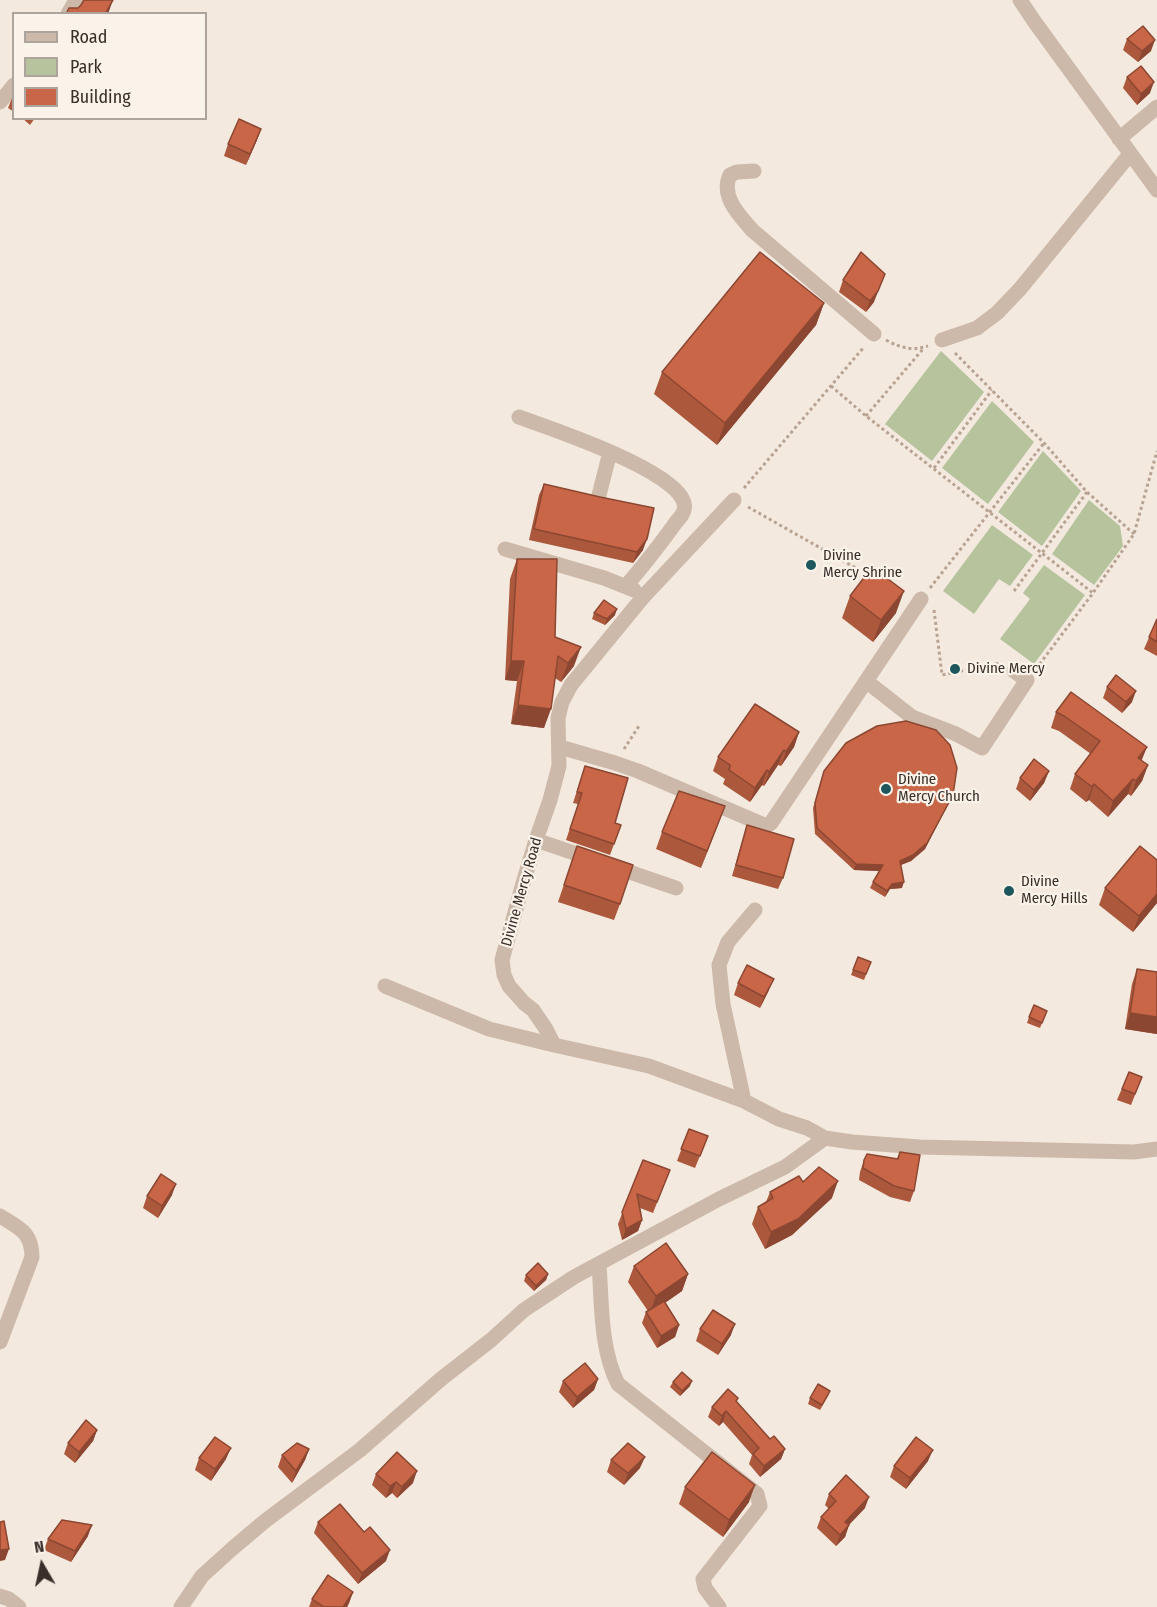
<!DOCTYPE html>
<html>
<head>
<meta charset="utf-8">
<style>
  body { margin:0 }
  #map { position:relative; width:1157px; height:1607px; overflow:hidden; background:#f3e9de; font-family:"Fira Sans Condensed",sans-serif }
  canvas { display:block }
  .legend { position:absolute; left:12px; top:12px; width:195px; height:108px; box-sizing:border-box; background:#faf3ea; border:2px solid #ada49d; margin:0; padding:8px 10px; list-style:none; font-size:18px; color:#392e29 }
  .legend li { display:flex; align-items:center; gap:12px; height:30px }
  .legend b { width:30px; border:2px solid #ada49d }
  .north { position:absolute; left:12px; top:1535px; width:60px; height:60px; -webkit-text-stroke:4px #faf3ea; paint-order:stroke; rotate:351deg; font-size:16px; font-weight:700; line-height:24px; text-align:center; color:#392e29 }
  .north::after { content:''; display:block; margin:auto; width:21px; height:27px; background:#392e29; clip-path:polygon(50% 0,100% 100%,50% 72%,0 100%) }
</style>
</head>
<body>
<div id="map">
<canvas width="1157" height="1607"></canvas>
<ul class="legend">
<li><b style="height:8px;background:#ccb9a9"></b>Road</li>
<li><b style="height:16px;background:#b6c39d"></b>Park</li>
<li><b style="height:16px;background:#c86647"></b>Building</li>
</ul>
<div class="north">N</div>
</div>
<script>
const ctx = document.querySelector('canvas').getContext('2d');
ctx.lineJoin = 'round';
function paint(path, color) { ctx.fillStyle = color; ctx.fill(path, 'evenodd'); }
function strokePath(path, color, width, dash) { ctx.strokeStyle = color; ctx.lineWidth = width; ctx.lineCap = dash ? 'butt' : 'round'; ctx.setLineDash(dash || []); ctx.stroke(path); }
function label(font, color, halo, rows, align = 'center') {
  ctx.font = font + ' "Fira Sans Condensed",sans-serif'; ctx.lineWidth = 4.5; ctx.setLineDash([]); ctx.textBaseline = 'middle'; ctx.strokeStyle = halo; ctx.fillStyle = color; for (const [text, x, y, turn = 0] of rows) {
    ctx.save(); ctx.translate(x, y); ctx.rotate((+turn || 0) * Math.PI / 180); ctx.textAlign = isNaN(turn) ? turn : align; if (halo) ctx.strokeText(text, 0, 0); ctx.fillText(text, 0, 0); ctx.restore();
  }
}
paint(new Path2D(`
  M941,351L984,392L932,461L885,424Z
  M992,401L1034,442L988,504L942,468Z
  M1043,451L1081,491L1042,546L998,512Z
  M1089,500L1120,526L1123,546L1094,585L1052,554Z
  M992,525L1033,555L1010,586L999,579L974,614L943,591Z
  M1044,565L1085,595L1034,664L1000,639L1030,599L1023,593Z`), '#b6c39d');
strokePath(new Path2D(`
  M886,340C901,348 912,351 928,346
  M955,353L1044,443L1087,492L1134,534
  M831,386L866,416L1093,593
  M866,416L923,349
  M934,468L992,390
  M744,488L864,347
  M748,507L870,576
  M930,588L1044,443
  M1014,591L1087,492
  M934,610L942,675L1000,663
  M1036,669L1093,593L1134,534L1157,451
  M624,749L639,726`), '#b8a393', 3, [3, 3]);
strokePath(new Path2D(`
  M1020,0L1034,21L1157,190
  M68,14L76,0
  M0,102L14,85
  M1119,139L1157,107
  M754,171L737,172L730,175C720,196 739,215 752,230L874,334
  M942,340L977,328L997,313L1020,289L1130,154
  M519,417C546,427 694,475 684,510C683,516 677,520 674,525C659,546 643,566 626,586
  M598,499L610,452
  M734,500L644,596L571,685L562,702L558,718L559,766L550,800L536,840L522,887L502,960L504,975L509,986L524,1003L533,1010L546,1029L554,1045L649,1066L744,1101L779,1119L807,1128L825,1138L852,1142L920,1147L1134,1152L1157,1149
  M505,549L604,578L634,590
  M866,681L912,717L956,734L982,748L1027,680L1014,671
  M560,747L615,763L638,771L764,825H768L771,823L921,599
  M536,840L676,888
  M385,986L489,1029L554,1045
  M744,1101L723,1004L719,965L728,942L755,910
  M0,1216C19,1228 32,1232 32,1257L0,1342
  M599,1265C602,1304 600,1348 618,1384L757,1494L760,1506L703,1579L705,1588L719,1607
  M0,1596L9,1599L19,1607
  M181,1607L202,1576L233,1548L265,1521L360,1450L441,1379L491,1340L524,1310L574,1277L719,1199L785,1167L825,1138`), '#ccb9a9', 15);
paint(new Path2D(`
  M1127,39L1151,51L1138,62L1123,50Z
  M1127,77L1150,93L1137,105L1123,88Z
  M14,93V112L8,108Z
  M22,118H35L30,125Z
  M257,140L246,165L224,156L228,144Z
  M843,280L874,302L866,312L839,292Z
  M824,303L816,325L717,445L654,394L662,372Z
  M544,484L643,550L633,563L529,540L539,495Z
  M517,559L555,637L574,666L561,682L555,678L544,728L511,724L517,681L505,680L510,579Z
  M850,596L896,613L873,642L842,618Z
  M594,613L615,615L605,625L592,619Z
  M1157,619V656L1144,649Z
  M1107,687L1132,702L1122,713L1103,698Z
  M1071,692L1142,761L1148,765L1142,781L1131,796L1128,794L1108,817L1089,800L1086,802L1070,789L1075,774L1091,754L1059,731L1051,728L1056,712Z
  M799,732L794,747L781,766L778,765L764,786L762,785L750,802L723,784L725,779L713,771L718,757Z
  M585,766L615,823L621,825L610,855L566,840L578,804L573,803Z
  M1049,771L1044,783L1030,801L1016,789L1020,778Z
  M822,777L950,800L925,849L911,861L901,865L902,888L890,889L885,897L870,888L873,882L879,871L854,870L815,834L813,808Z
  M725,806L701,868L656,849L662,832Z
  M747,825L783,878L778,889L732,876Z
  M577,846L620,904L614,920L558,902Z
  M1105,888L1157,903L1133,932L1099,905Z
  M858,957L871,962L864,980L851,975Z
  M1137,969L1157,972V1034L1125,1029L1132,984Z
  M738,983L769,990L760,1008L734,995Z
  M1047,1011L1040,1028L1027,1023L1029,1017Z
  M1129,1072L1142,1077L1131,1105L1117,1100Z
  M689,1129L708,1136L695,1168L677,1161Z
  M900,1152L914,1191L910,1202L890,1197L859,1180L860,1172L864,1160L897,1158Z
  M643,1160L670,1170L653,1213L640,1208L642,1220L638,1231L622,1240L618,1224Z
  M803,1182L832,1198L792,1235L765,1249L752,1224L758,1207L766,1202L770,1192Z
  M172,1195L158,1218L143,1208L147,1196Z
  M634,1266L688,1274L682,1291L665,1303L679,1325L675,1337L657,1348L642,1323L646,1312L648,1311L628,1282Z
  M548,1274L546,1280L534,1291L524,1281L526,1275Z
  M700,1329L731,1335L718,1355L696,1341Z
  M598,1379L594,1390L573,1408L559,1392L563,1381Z
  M673,1382L690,1386L680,1396L670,1387Z
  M830,1391L828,1396L820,1410L808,1404L810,1398Z
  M737,1403L770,1439L785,1449L781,1459L760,1477L749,1464L752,1455L723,1422L719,1426L708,1417L712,1407Z
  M97,1430L93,1441L75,1463L64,1454L68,1443Z
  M309,1449L305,1460L292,1483L278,1467L282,1455Z
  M199,1458L226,1459L211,1481L195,1470Z
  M611,1460L640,1468L624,1485L607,1472Z
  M928,1461L906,1489L890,1477L894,1466Z
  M376,1474L413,1483L397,1498L392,1493L386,1498L372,1485Z
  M685,1487L749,1502L723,1537L679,1504Z
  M829,1494L865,1508L849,1525L845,1537L836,1546L817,1528L821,1517L829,1509L825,1505Z
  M318,1522L386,1561L358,1584L314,1533Z
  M88,1536L71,1562L44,1550L48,1539Z
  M353,1592L349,1603L347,1607H309L312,1599Z`), '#ac583d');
paint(new Path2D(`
  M113,0L108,14H105Z
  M1155,40L1151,51L1138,62L1142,51Z
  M1154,82L1150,93L1137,105L1141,94Z
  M261,129L257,140L246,165L250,154Z
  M885,274L874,302L866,312L870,301Z
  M824,303L816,325L717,445L725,423Z
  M647,539L643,550L633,563L637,552Z
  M904,591L896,613L873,642L881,620Z
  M617,609L615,615L605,625L607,619Z
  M581,647L574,666L561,682L568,663Z
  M511,661H524L517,681L505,680Z
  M1136,691L1132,702L1122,713L1126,702Z
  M518,705L551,709L544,728L511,724Z
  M799,732L794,747L781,766L786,752Z
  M1147,747L1141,762L1138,758Z
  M784,750L778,765L764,786L769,772Z
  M1148,765L1142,781L1131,796L1136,781Z
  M767,770L762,785L750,802L755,788Z
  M1049,771L1044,783L1030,801L1034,790Z
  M1133,779L1128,794L1108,817L1113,801Z
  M1094,784L1089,800L1086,802L1092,787Z
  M953,795L925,849L911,861L898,866L900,861Z
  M725,806L719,822L701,868L707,851Z
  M856,864L883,865L881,871L854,870Z
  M904,882L902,888L890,889L885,897L887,891L892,884Z
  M1157,894V903L1133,932L1139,916Z
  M774,979L769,990L760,1008L764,997Z
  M1130,1013L1157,1017V1034L1125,1029Z
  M838,1181L832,1198L792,1235L765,1249L771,1232Z
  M176,1184L172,1195L158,1218L162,1206Z
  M642,1220L638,1231L622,1240L626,1229Z
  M548,1274L546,1280L534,1291L536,1286Z
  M688,1274L682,1291L650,1313L656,1296Z
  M735,1324L731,1335L718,1355L722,1344Z
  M679,1325L675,1337L657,1348L661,1336Z
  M598,1379L594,1390L573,1408L577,1397Z
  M692,1381L690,1386L680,1396L682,1391Z
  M726,1411L723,1422L719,1426L722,1416Z
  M97,1430L93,1441L75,1463L79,1452Z
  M231,1448L226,1459L211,1481L215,1469Z
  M309,1449L305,1460L292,1483L296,1471Z
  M785,1449L781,1459L760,1477L764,1466Z
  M933,1450L928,1461L906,1489L910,1478Z
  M645,1457L640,1468L624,1485L628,1473Z
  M417,1471L413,1483L397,1498L402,1487Z
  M396,1482L392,1493L386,1498L390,1486Z
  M755,1485L749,1502L723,1537L729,1520Z
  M869,1497L865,1508L841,1533L845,1522Z
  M92,1525L88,1536L71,1562L75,1551Z
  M849,1525L845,1537L836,1546L840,1535Z
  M9,1549L5,1560L0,1561V1550Z
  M390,1550L386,1561L358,1584L362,1573Z
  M353,1592L349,1603L347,1607H343Z`), '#8c4732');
const building = new Path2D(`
  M84,0H113L105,14H66L69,8H78L81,5Z
  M1143,26L1155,40L1142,51L1127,39Z
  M1141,66L1154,82L1141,94L1127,77Z
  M239,119L261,129L250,154L228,144Z
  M760,252L824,303L725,423L662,372Z
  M861,252L885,274L878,291L870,301L843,280Z
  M544,484L600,497L654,508L647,539L637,552L534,529Z
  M517,559H557L555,637L581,647L568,663L558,656L551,709L518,705L524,661H511Z
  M872,567L904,591L881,620L850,596Z
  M604,600L617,609L607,619L594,613Z
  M1157,619V642L1149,637Z
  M1116,675L1136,691L1126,702L1107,687Z
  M1071,692L1147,747L1138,758L1148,765L1136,781L1133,779L1113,801L1094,784L1092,787L1075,774L1100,741L1064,716L1056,712Z
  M755,704L799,732L786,752L784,750L769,772L767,770L755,788L729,770L730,765L718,757Z
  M906,721L936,730L950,745L957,768L953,795L927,843L913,855L900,861L904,882L892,884L887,891L873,882L883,865L856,864L817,828L815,803L824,771L846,743L877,726Z
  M1034,759L1049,771L1034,790L1020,778Z
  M585,766L628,778L615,823L621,825L614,844L570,829L582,793L577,792Z
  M679,791L725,806L707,851L662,832Z
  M747,825L794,839L783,878L736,865Z
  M577,846L633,865L620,904L564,885Z
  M1140,846L1157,860V894L1139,916L1105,888Z
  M858,957L871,962L866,974L853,970Z
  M747,965L774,979L764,997L738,983Z
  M1137,969L1157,972V1017L1130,1013Z
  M1034,1005L1047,1011L1042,1023L1029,1017Z
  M1129,1072L1142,1077L1135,1094L1122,1089Z
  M689,1129L708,1136L700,1156L681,1149Z
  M900,1152L920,1155L914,1191L894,1186L863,1168L864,1160L867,1154L898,1159Z
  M643,1160L670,1170L657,1202L637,1194L642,1220L626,1229L622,1212Z
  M819,1167L838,1181L798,1219L771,1232L758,1207L773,1198L770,1192L799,1176L803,1182Z
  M161,1174L176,1184L162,1206L147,1196Z
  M666,1243L688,1274L656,1296L634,1266Z
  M538,1263L548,1274L536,1286L526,1275Z
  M664,1301L679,1325L661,1336L646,1312Z
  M713,1310L735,1324L722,1344L700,1329Z
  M585,1363L598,1379L577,1397L563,1381Z
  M682,1372L692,1381L682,1391L673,1382Z
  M818,1384L830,1391L822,1405L810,1398Z
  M728,1389L738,1398L736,1401L770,1439L774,1436L785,1449L764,1466L753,1454L759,1448L726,1411L722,1416L712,1407Z
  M86,1420L97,1430L79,1452L68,1443Z
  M215,1437L231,1448L215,1469L199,1458Z
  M916,1437L933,1450L910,1478L894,1466Z
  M297,1443L309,1449L296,1471L282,1455Z
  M628,1443L645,1457L628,1473L611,1460Z
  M397,1452L417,1471L402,1487L396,1482L390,1486L376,1474Z
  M712,1452L755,1485L729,1520L685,1487Z
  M846,1475L869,1497L845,1522L849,1525L840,1535L821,1517L836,1501L829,1494Z
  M340,1504L364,1532L370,1527L390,1550L362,1573L318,1522Z
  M62,1520L92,1525L75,1551L48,1539Z
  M4,1521L9,1549L0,1550V1522Z
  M328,1575L353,1592L343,1607H324L312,1599Z`);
paint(building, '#c86647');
strokePath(building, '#8c4732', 1.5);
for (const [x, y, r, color] of [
  [811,565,6,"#1d575b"],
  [955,669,6,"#1d575b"],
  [886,789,6,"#1d575b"],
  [1009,891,6,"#1d575b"]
]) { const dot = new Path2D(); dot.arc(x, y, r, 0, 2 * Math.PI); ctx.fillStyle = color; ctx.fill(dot); strokePath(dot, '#faf3ea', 2); }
label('15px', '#392e29', '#faf3ea', [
  ["Divine",823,556],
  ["Mercy Shrine",823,573],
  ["Divine Mercy",967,669],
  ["Divine",898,780],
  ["Mercy Church",898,797],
  ["Divine",1021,882],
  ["Mercy Hills",1021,899]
], 'left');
label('15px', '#392e29', '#faf3ea', [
  ["Divine Mercy Road",522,892,-74]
]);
</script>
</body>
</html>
